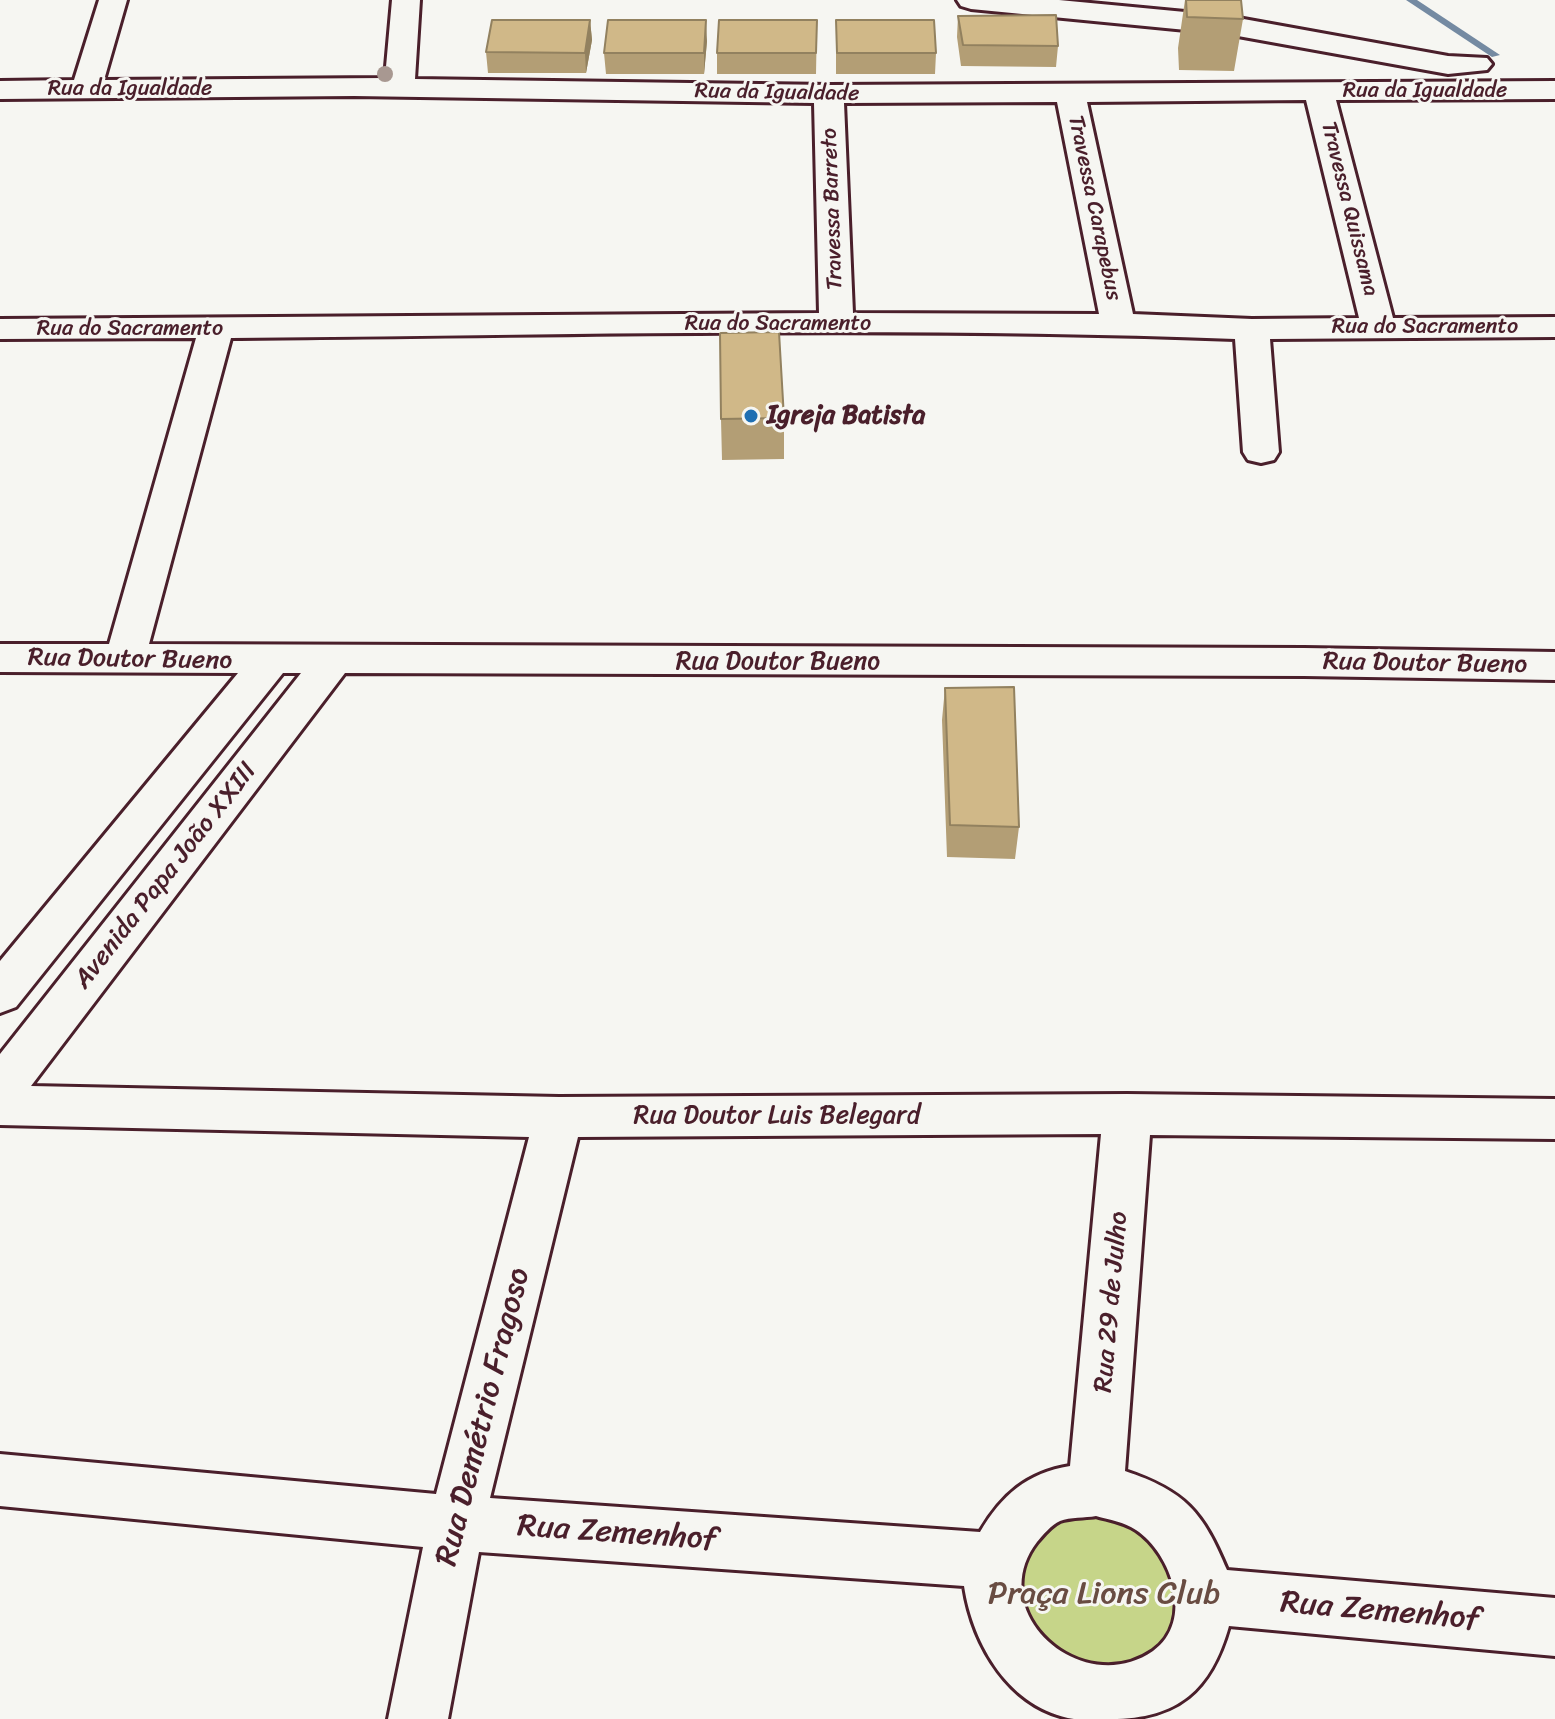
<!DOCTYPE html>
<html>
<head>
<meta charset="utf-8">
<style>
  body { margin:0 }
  canvas { display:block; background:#f6f6f2 }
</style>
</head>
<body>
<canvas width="1555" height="1719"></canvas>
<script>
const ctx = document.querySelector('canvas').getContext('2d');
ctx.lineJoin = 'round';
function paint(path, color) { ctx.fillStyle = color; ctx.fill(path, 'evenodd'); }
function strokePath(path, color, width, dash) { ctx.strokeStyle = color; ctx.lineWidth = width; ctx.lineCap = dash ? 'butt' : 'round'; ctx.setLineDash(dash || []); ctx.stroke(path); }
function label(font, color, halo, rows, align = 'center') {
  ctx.font = font + ' Sriracha,sans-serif'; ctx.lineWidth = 6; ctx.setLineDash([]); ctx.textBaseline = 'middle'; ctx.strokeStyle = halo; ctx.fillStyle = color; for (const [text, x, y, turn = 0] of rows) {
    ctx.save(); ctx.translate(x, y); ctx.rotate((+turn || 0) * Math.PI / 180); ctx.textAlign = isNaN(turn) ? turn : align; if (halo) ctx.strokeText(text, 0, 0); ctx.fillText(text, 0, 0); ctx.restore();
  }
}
paint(new Path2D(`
  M1091,1504L1170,1542L1187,1626L1125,1681L1039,1652L1011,1570L1039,1522Z`), '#c6d589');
paint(new Path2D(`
  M1406,0H1417L1500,55L1492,57Z`), '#748aa2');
const minor = new Path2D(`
  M99,0H127L104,80L385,78L392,0H420L415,79L829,85L1555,81V99L1336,100L1393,318L1555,317V337L1270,339L1279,452L1274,460L1261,463L1248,460L1243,452L1235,339C901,326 565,335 231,338L149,644L1304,648L1555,652V680L1304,676L345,673L31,1086L559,1097L1127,1094L1555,1099V1139L1150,1135L1125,1471C1185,1491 1203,1512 1227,1570L1555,1598V1656L1229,1626C1211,1690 1178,1719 1111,1719C1099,1719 1086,1719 1074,1719C1010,1709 973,1645 964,1586L479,1552L448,1719H388L423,1547L0,1506V1454L436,1494L529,1137L0,1125V1054L301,673H283L16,1007L0,1013V961L238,673L0,672V644H109L196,338L0,339V319L819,313L814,103L354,96L0,99V81L74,80ZM1306,100L1359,318L1252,319L1133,314L1087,102ZM1057,102L1099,314L853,313L844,103ZM1101,1134L1070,1466C1027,1473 1002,1495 980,1532L490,1498L578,1137ZM1096,1516C1110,1520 1124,1522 1136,1530C1172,1554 1195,1621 1153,1651C1082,1700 983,1612 1037,1542C1043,1535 1051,1525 1060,1521C1070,1517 1085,1518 1096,1516Z
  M957,0H1059L1227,16L1448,56L1487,58L1492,64L1487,70L1448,74L1227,34L971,9L961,6Z`);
strokePath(minor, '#4a1f2b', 6);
paint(minor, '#f6f6f2');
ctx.fillStyle = '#a89891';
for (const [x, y] of [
  [385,74]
]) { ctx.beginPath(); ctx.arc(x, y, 8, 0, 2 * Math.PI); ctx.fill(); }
paint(new Path2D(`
  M1185,0H1241L1243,19L1234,71L1179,70L1178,48Z
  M958,16L1058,46L1056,67L961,66L957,37Z
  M590,20L592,40L586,73H488L486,52Z
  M817,20L816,74H717V53Z
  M836,20L936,53L935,74H836Z
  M707,41L704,74H606L604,53Z
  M784,418V459L722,460L721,419Z
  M945,688L1019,827L1015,859L947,857L942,720Z`), '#b39e75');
paint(new Path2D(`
  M590,20L592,40L586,73L585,53Z
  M706,20L707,41L704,74V53Z`), '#92815f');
const building = new Path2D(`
  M1186,0H1241L1243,19L1187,17Z
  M1056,15L1058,46L963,45L958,16Z
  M492,20H590L585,53L486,52Z
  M608,20H706L704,53H604Z
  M719,20H817L816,53H717Z
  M836,20H934L936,53H837Z
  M779,332L784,418L721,419L720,333Z
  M1014,687L1019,827L950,825L945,688Z`);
paint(building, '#d0b888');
strokePath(building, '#92815f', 2);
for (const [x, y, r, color] of [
  [751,416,8,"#1f6fb2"]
]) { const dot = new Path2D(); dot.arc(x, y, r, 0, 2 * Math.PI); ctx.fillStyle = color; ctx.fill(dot); strokePath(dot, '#f6f6f2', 3); }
label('22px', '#4a1f2b', '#f6f6f2', [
  ["Rua da Igualdade",130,89],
  ["Rua da Igualdade",1425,91],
  ["Rua da Igualdade",777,93,1],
  ["Travessa Carapebus",1094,208,78],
  ["Travessa Barreto",833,209,-92],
  ["Travessa Quissama",1349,209,76],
  ["Rua do Sacramento",778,324],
  ["Rua do Sacramento",1425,327],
  ["Rua do Sacramento",130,329]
]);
label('bold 26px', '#4a1f2b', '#f6f6f2', [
  ["Igreja Batista",767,416]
], 'left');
label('26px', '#4a1f2b', '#f6f6f2', [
  ["Rua Doutor Bueno",130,660,1],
  ["Rua Doutor Bueno",778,662],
  ["Rua Doutor Bueno",1425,664,1],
  ["Avenida Papa João XXIII",166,876,-52],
  ["Rua Doutor Luis Belegard",777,1116],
  ["Rua 29 de Julho",1112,1302,-85]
]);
label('32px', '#4a1f2b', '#f6f6f2', [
  ["Rua Demétrio Fragoso",484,1417,-76],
  ["Rua Zemenhof",617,1534,4],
  ["Rua Zemenhof",1380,1612,5]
]);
label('32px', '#694c42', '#f6f6f2', [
  ["Praça Lions Club",1104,1595]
]);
</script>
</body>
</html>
